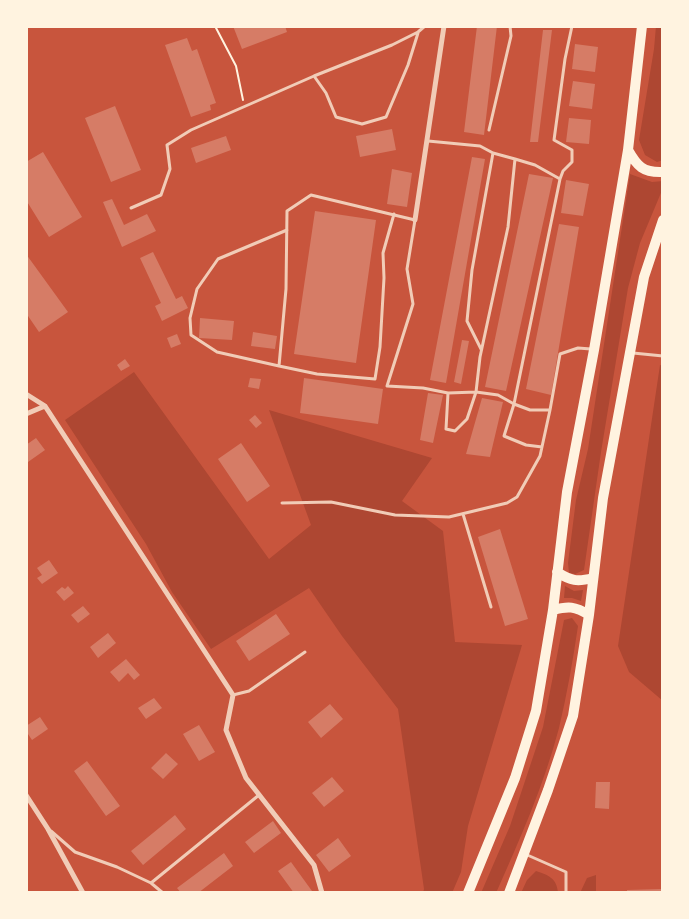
<!DOCTYPE html>
<html>
<head>
<meta charset="utf-8">
<style>
  body { margin:0 }
  #map { position:relative; width:689px; height:919px; overflow:hidden; background:#c8553d; font-family:"Noto Sans",sans-serif }
  canvas { display:block }
  .frame { position:absolute; inset:0; border:28px solid #fff3e0; pointer-events:none }
</style>
</head>
<body>
<div id="map">
<canvas width="689" height="919"></canvas>
<div class="frame"></div>
</div>
<script>
const ctx = document.querySelector('canvas').getContext('2d');
ctx.lineJoin = 'round';
function paint(path, color) { ctx.fillStyle = color; ctx.fill(path, 'evenodd'); }
function strokePath(path, color, width, dash) { ctx.strokeStyle = color; ctx.lineWidth = width; ctx.lineCap = dash ? 'butt' : 'round'; ctx.setLineDash(dash || []); ctx.stroke(path); }
paint(new Path2D(`
  M656,26H663V160L657,162L645,155L639,140L654,49Z
  M630,174L652,182L663,181V188L640,243L628,288L601,452L584,570L575,574L569,573L568,563L576,500L588,449Z
  M660,365L663,366V701L629,672L618,646Z
  M134,372L269,559L311,525L269,410L432,458L402,501L443,531L455,642L522,645L468,826L461,872L452,893H423L424,889L398,709L342,636L309,588L211,649L172,592L146,544L65,420Z
  M565,586L574,591L583,590L581,601L572,598H564Z
  M572,618L578,626C573,660 567,694 559,728C544,785 520,839 496,893H481L510,826L543,727L564,620Z
  M536,871C548,875 557,878 558,893H521L527,880Z
  M596,875V893H580L587,878Z`), '#ae4732');
paint(new Path2D(`
  M233,26H285L287,32L242,49Z
  M477,26H497L484,135L464,132Z
  M543,30H552L538,142H530Z
  M187,38L192,51L197,49L216,103L210,105L211,110L191,117L165,45Z
  M575,44L598,47L595,72L572,69Z
  M573,81L595,84L592,109L569,106Z
  M115,106L141,170L111,182L85,118Z
  M569,118L591,120L589,144L566,142Z
  M392,129L396,150L360,157L356,136Z
  M226,136L231,150L196,163L191,148Z
  M43,152L82,217L49,237L26,200V162Z
  M472,157L485,159L446,383L430,380Z
  M392,169L412,173L407,207L387,204Z
  M529,174L553,178L506,391L485,387Z
  M566,180L589,184L583,216L561,213Z
  M112,199L124,225L147,214L156,231L122,247L103,202Z
  M315,211L376,220L356,363L294,354Z
  M559,224L579,227L551,395L526,389Z
  M153,252L176,299L182,296L188,308L162,321L155,306L161,303L140,258Z
  M26,254L68,312L39,332L26,313Z
  M200,318L234,321L232,340L199,338Z
  M253,332L277,336L275,349L251,346Z
  M177,334L181,344L171,348L167,338Z
  M462,340L469,341L461,384L454,382Z
  M125,359L130,366L121,371L117,365Z
  M250,378L261,379L259,389L248,387Z
  M304,378L383,389L378,424L300,413Z
  M428,393L443,395L433,443L420,440Z
  M482,398L503,402L490,457L466,454Z
  M255,415L262,423L256,428L249,420Z
  M36,438L45,450L28,462L26,459V445Z
  M241,443L270,486L247,502L218,459Z
  M500,529L528,619L505,626L478,537Z
  M49,560L58,573L42,584L37,578L42,575L37,568Z
  M68,586L74,593L64,601L56,592L62,587L65,589Z
  M83,606L90,614L78,623L71,615Z
  M276,614L290,634L249,661L236,641Z
  M108,633L116,643L98,658L90,647Z
  M126,659L140,675L134,680L128,673L119,682L110,672Z
  M154,698L162,708L146,719L138,708Z
  M330,704L343,719L321,738L308,722Z
  M40,717L48,729L32,740L26,731V726Z
  M199,725L215,752L199,761L183,734Z
  M166,753L178,764L163,779L151,768Z
  M87,761L120,806L106,816L74,771Z
  M332,777L344,791L324,807L312,793Z
  M596,782H610L609,809L595,808Z
  M175,815L186,829L143,865L131,851Z
  M273,821L281,833L254,853L245,842Z
  M338,838L351,856L329,872L316,855Z
  M224,853L233,866L198,893H181L177,888Z
  M291,862L312,891L310,893H294L278,871Z
  M663,889V893H627V890Z`), '#d67c66');
strokePath(new Path2D(`
  M215,26L236,66L243,100`), '#fff3e0', 2);
strokePath(new Path2D(`
  M572,26L565,59L554,140L572,150V162L563,171L560,179L514,404L530,410H550L560,354L578,348L591,349
  M314,76L326,93L336,117L362,124L386,117L408,65L418,33
  M489,130L511,36L510,26
  M428,141L480,146L493,153
  M131,208L161,195L170,169L167,145L191,130L314,76L392,45L418,32L425,26
  M394,214L383,253L384,278L380,347L375,379L317,374L279,366L286,289L287,211L311,195L415,220L407,269L413,304L387,386L423,388L448,393L476,392L467,419L455,431L446,429L448,393
  M481,349L467,321L472,270L493,153L515,159
  M633,353L663,356
  M279,366L217,352L191,335L190,318L197,289L218,259L287,230
  M542,447L526,445L504,436L514,404L498,395L476,392L480,357L508,227L515,159L535,165L560,179
  M282,503L331,502L395,515L449,517L507,503L517,497L540,456L550,410
  M463,514L491,607
  M233,695L249,691L305,652
  M51,831L75,852L117,867L151,883L163,893
  M525,854L566,872V893
  M151,883L259,795`), '#f1ccb7', 3);
strokePath(new Path2D(`
  M415,220L444,26
  M26,394L45,406L233,695L226,730L246,778L314,865L322,893
  M26,414L45,406
  M26,795L48,829L83,893`), '#f1ccb7', 5);
strokePath(new Path2D(`
  M628,150C637,166 643,173 663,172
  M557,572C571,581 577,582 593,578
  M553,610C568,606 575,606 589,615
  M468,893L515,778L536,711L553,610L567,492L594,350L628,150L642,26
  M509,893L548,790L573,716L589,615L603,498L644,277L663,220`), '#fff3e0', 10);
</script>
</body>
</html>
